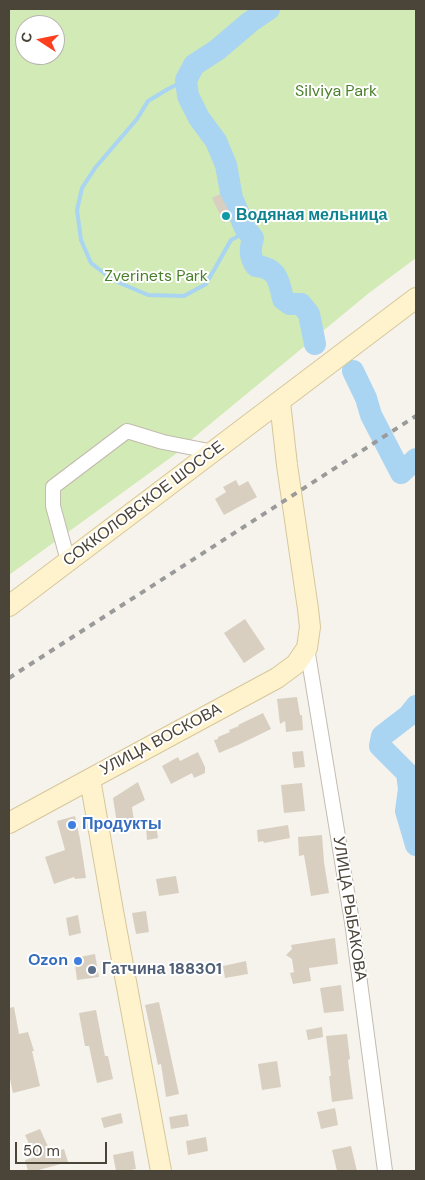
<!DOCTYPE html>
<html>
<head>
<meta charset="utf-8">
<style>
  body { margin:0 }
  #map { position:relative; width:425px; height:1180px; overflow:hidden; background:#f6f3ec; font-family:"DM Sans",sans-serif }
  canvas { display:block }
  .frame { position:absolute; inset:0; border:10px solid #4b4439; pointer-events:none }
  .north { position:absolute; left:15px; top:15px; width:50px; height:50px; box-sizing:border-box; background:#fff; border:1px solid #b7b4b0; border-radius:50%; rotate:281deg; font-size:14px; font-weight:700; line-height:20px; text-align:center; color:#4b4439 }
  .north::after { content:''; display:block; margin:auto; width:18px; height:22px; background:#fc3f1d; clip-path:polygon(50% 0,100% 100%,50% 72%,0 100%) }
  .scale { position:absolute; left:15px; top:1142px; width:92px; height:22px; box-sizing:border-box; border:2px solid #4b4439; border-top:0; padding-left:6px; font-size:15px; line-height:18px; white-space:nowrap; color:#4b4439; -webkit-text-stroke:4px #fff; paint-order:stroke }
</style>
</head>
<body>
<div id="map">
<canvas width="425" height="1180"></canvas>
<div class="frame"></div>
<div class="north">С</div>
<div class="scale">50 m</div>
</div>
<script>
const ctx = document.querySelector('canvas').getContext('2d');
ctx.lineJoin = 'round';
function paint(path, color) { ctx.fillStyle = color; ctx.fill(path, 'evenodd'); }
function strokePath(path, color, width, dash) { ctx.strokeStyle = color; ctx.lineWidth = width; ctx.lineCap = dash ? 'butt' : 'round'; ctx.setLineDash(dash || []); ctx.stroke(path); }
function label(font, color, halo, rows, align = 'center') {
  ctx.font = font + ' "DM Sans",sans-serif'; ctx.lineWidth = 4; ctx.setLineDash([]); ctx.textBaseline = 'middle'; ctx.strokeStyle = halo; ctx.fillStyle = color; for (const [text, x, y, turn = 0] of rows) {
    ctx.save(); ctx.translate(x, y); ctx.rotate((+turn || 0) * Math.PI / 180); ctx.textAlign = isNaN(turn) ? turn : align; if (halo) ctx.strokeText(text, 0, 0); ctx.fillText(text, 0, 0); ctx.restore();
  }
}
paint(new Path2D(`
  M9,9H416V258L369,293L192,439L177,453L9,575ZM25,25H55V55H25Z`), '#d2eab5');
strokePath(new Path2D(`
  M186,80L168,89L148,101L137,119L95,168L82,188L77,210L81,240L91,263L113,280L148,295L184,296L206,284L231,240L237,237L245,228
  M301,304L309,302L314,306L315,316L311,325`), '#a9d4f2', 4);
strokePath(new Path2D(`
  M269,9L250,22L217,50L194,65L186,80L188,96L199,118L216,141L226,165L232,198L245,228L253,238C250,249 249,256 256,266C277,268 279,280 283,299L290,304H301L309,314L315,344
  M353,371L366,398L371,415L401,473L416,459
  M416,706L408,716L382,736L380,746L407,773L409,789L406,811L416,845`), '#a9d4f2', 22);
paint(new Path2D(`
  M220,194L233,219L224,223L212,198Z
  M236,480L239,486L248,481L257,497L224,515L215,499L226,492L223,487Z
  M245,619L265,649L244,663L224,633Z
  M297,697L300,715H302L303,730L286,732L285,721L280,724L277,699Z
  M263,713L271,729L238,745L219,753L214,740L218,739V737L230,732L229,730L239,726L238,725Z
  M303,751L305,767L294,768L292,752Z
  M198,752L205,767V773L194,778L192,773L171,784L162,766L178,757L180,761Z
  M138,782L145,800L132,807L134,821L117,824L113,798Z
  M302,783L305,811L284,813L281,785Z
  M75,816L80,839L86,878L75,879L74,877L54,884L45,857L65,850L57,821Z
  M156,825L158,838L147,840L146,827Z
  M288,825L290,838L264,843L263,841L258,842L257,830Z
  M322,835L324,862L329,893L311,896L304,855L299,856L298,837Z
  M176,876L179,893L159,896L156,879Z
  M146,911L149,932L136,934L132,913Z
  M78,915L81,933L69,936L66,918Z
  M335,938L338,964L309,968L311,981L293,984L290,973L294,972L292,959L286,955L292,949L291,945Z
  M95,954L99,977L77,980L74,958Z
  M246,961L248,974L225,978L223,966Z
  M341,985L344,1011L324,1013L320,988Z
  M159,1002L179,1094L166,1097L161,1064L158,1065L145,1005Z
  M14,1007L19,1034L28,1032L34,1051H32L40,1086L13,1093L9,1074V1008Z
  M96,1010L105,1056H108L113,1079L97,1083L89,1046H85L79,1013Z
  M322,1027L323,1037L308,1040L306,1030Z
  M347,1034L350,1059L348,1060L353,1099L332,1102L329,1076H331L326,1036Z
  M277,1061L281,1087L262,1090L258,1064Z
  M335,1108L338,1125L321,1129L317,1112Z
  M121,1113L123,1123L104,1128L101,1118Z
  M187,1114L189,1126L171,1129L169,1117Z
  M40,1129L51,1153L64,1149L68,1162L35,1171H28L25,1160L35,1157L25,1135Z
  M206,1137L208,1151L188,1155L186,1141Z
  M351,1146L357,1171H337L332,1150Z
  M133,1151L136,1169L124,1171H116L113,1155Z`), '#d8cfc1');
const street = new Path2D(`
  M68,561L53,506V487L127,431L163,442L214,452
  M307,648L352,922L385,1171`);
const secondary = new Path2D(`
  M9,606L416,298
  M90,779L113,911L161,1171
  M9,823L90,779L277,678L296,664L307,648L310,627L308,609L287,465L280,402`);
strokePath(street, '#c2bbae', 16);
strokePath(secondary, '#d6c79b', 22);
strokePath(street, '#fff', 14);
strokePath(secondary, '#fff3cd', 20);
strokePath(new Path2D(`
  M9,678L416,416`), '#9a9a9a', 4, [6, 6]);
for (const [x, y, r, color] of [
  [226,216,5,"#0f9aa8"],
  [72,825,5,"#3f7fe0"],
  [78,961,5,"#3f7fe0"],
  [92,970,5,"#5c6f8a"]
]) { const dot = new Path2D(); dot.arc(x, y, r, 0, 2 * Math.PI); ctx.fillStyle = color; ctx.fill(dot); strokePath(dot, '#fff', 2); }
label('16px', '#4a7f2a', '#fff', [
  ["Silviya Park",336,92],
  ["Zverinets Park",156,277]
]);
label('bold 16px', '#0d838f', '#fff', [
  ["Водяная мельница",236,216]
], 'left');
label('16px', '#4b4439', '#fff', [
  ["СОККОЛОВСКОЕ ШОССЕ",144,504,-37],
  ["УЛИЦА ВОСКОВА",161,740,-28],
  ["УЛИЦА РЫБАКОВА",349,909,81]
]);
label('bold 16px', '#366cbe', '#fff', [
  ["Продукты",82,825],
  ["Ozon",68,961,"right"]
], 'left');
label('bold 16px', '#4e5e75', '#fff', [
  ["Гатчина 188301",102,970]
], 'left');
</script>
</body>
</html>
